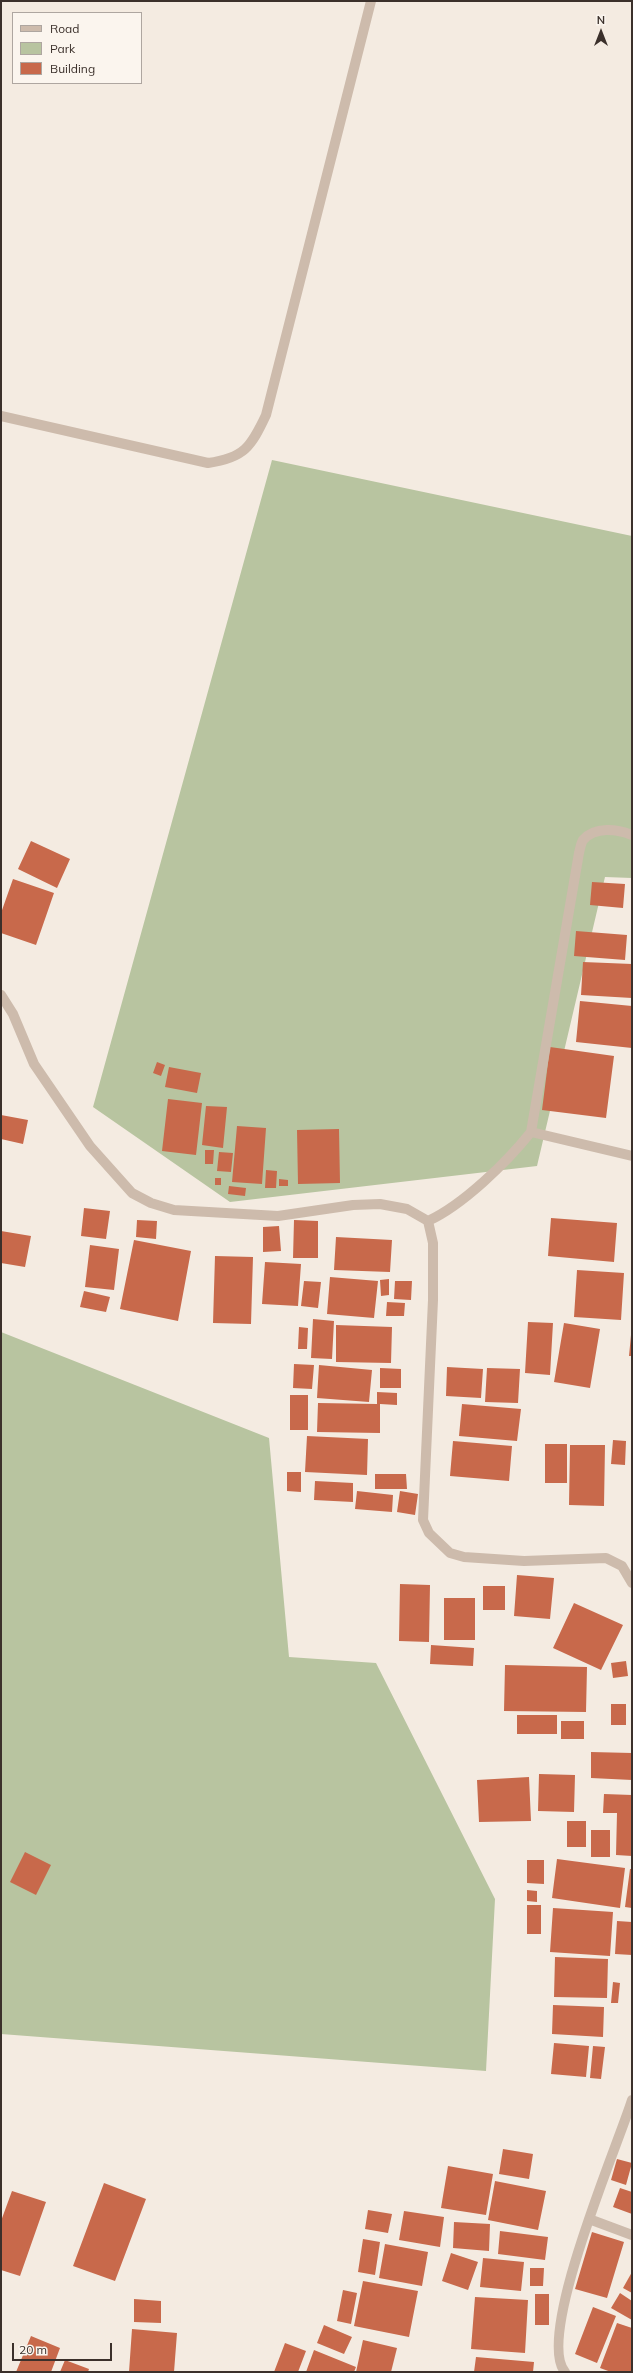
<!DOCTYPE html>
<html>
<head>
<meta charset="utf-8">
<style>
  body { margin:0 }
  #map { position:relative; width:633px; height:2373px; overflow:hidden; background:#f4ebe1; font-family:Mulish,sans-serif }
  canvas { display:block }
  .frame { position:absolute; inset:0; border:2px solid #3b302b; pointer-events:none }
  .legend { position:absolute; left:12px; top:12px; width:130px; height:72px; box-sizing:border-box; background:#fbf5ee; border:1px solid #aea6a0; margin:0; padding:5px 7px; list-style:none; font-size:12px; color:#3b302b }
  .legend li { display:flex; align-items:center; gap:8px; height:20px }
  .legend b { width:20px; border:1px solid #aea6a0 }
  .north { position:absolute; left:581px; top:12px; width:40px; height:40px; -webkit-text-stroke:3px #fbf5ee; paint-order:stroke; rotate:0deg; font-size:11px; font-weight:700; line-height:16px; text-align:center; color:#3b302b }
  .north::after { content:''; display:block; margin:auto; width:14px; height:18px; background:#3b302b; clip-path:polygon(50% 0,100% 100%,50% 72%,0 100%) }
  .scale { position:absolute; left:12px; top:2343px; width:100px; height:18px; box-sizing:border-box; border:2px solid #3b302b; border-top:0; padding-left:5px; font-size:12px; line-height:14px; white-space:nowrap; color:#3b302b; -webkit-text-stroke:3px #fbf5ee; paint-order:stroke }
</style>
</head>
<body>
<div id="map">
<canvas width="633" height="2373"></canvas>
<div class="frame"></div>
<ul class="legend">
<li><b style="height:5px;background:#cdbbac"></b>Road</li>
<li><b style="height:11px;background:#b8c4a0"></b>Park</li>
<li><b style="height:11px;background:#c8694b"></b>Building</li>
</ul>
<div class="north">N</div>
<div class="scale">20 m</div>
</div>
<script>
const ctx = document.querySelector('canvas').getContext('2d');
ctx.lineJoin = 'round';
function paint(path, color) { ctx.fillStyle = color; ctx.fill(path, 'evenodd'); }
function strokePath(path, color, width, dash) { ctx.strokeStyle = color; ctx.lineWidth = width; ctx.lineCap = dash ? 'butt' : 'round'; ctx.setLineDash(dash || []); ctx.stroke(path); }
paint(new Path2D(`
  M272,460L632,536V878L605,877L537,1166L230,1202L93,1107Z
  M1,1332L269,1438L289,1657L376,1663L495,1899L486,2071L1,2034Z`), '#b8c4a0');
paint(new Path2D(`
  M31,841L70,859L57,888L18,869Z
  M13,879L54,893L36,945L1,933V913Z
  M592,882L625,884L623,908L590,905Z
  M576,931L627,935L625,960L574,956Z
  M583,962L632,964V998L581,995Z
  M580,1001L632,1006V1048L576,1042Z
  M550,1047L614,1056L606,1118L542,1110Z
  M157,1062L165,1065L161,1076L153,1073Z
  M169,1067L201,1073L197,1093L165,1087Z
  M168,1099L202,1103L196,1155L162,1151Z
  M206,1106L227,1107L223,1148L202,1145Z
  M1,1115L28,1120L23,1144L1,1139Z
  M237,1126L266,1128L262,1184L232,1182Z
  M339,1129L340,1183L298,1184L297,1130Z
  M205,1150H214L213,1164H205Z
  M219,1152L233,1153L231,1172L217,1171Z
  M266,1170L277,1171L276,1188H265Z
  M215,1178H221V1185H215Z
  M279,1179L288,1180V1186H279Z
  M229,1186L246,1188L245,1196L228,1194Z
  M84,1208L110,1211L106,1239L81,1236Z
  M551,1218L617,1223L614,1262L548,1256Z
  M137,1220L157,1221L156,1239L136,1237Z
  M294,1220L318,1221V1258H293Z
  M279,1226L281,1251L263,1252V1227Z
  M1,1231L31,1236L25,1267L1,1263Z
  M336,1237L392,1240L390,1272L334,1270Z
  M134,1240L191,1251L178,1321L120,1309Z
  M90,1245L119,1249L114,1290L85,1287Z
  M215,1256L253,1257L251,1324L213,1323Z
  M265,1262L301,1264L298,1306L262,1304Z
  M577,1270L624,1273L621,1320L574,1317Z
  M330,1277L378,1281L374,1318L327,1314Z
  M389,1279V1295L381,1296L380,1280Z
  M304,1281L321,1282L318,1308L301,1306Z
  M395,1281H412L411,1300L394,1299Z
  M84,1291L110,1297L106,1312L80,1307Z
  M387,1302L405,1303L404,1316H386Z
  M313,1319L334,1321L332,1359L311,1358Z
  M528,1322L553,1323L550,1375L525,1373Z
  M564,1323L600,1329L590,1388L554,1382Z
  M336,1325L392,1327L391,1363L336,1362Z
  M299,1327L308,1328L307,1349H298Z
  M631,1335H632V1356H629Z
  M294,1364L314,1365L312,1389L293,1388Z
  M319,1365L372,1370L369,1402L317,1398Z
  M447,1367L483,1369L481,1398L446,1396Z
  M380,1368L401,1369V1388H380Z
  M487,1368L520,1369L518,1403L485,1402Z
  M377,1392L397,1393V1405L380,1404V1433L317,1432L318,1403L377,1404Z
  M290,1395H308V1430H290Z
  M462,1404L521,1409L517,1441L459,1436Z
  M307,1436L368,1439L367,1475L305,1472Z
  M613,1440L626,1441L625,1465L611,1464Z
  M453,1441L512,1446L509,1481L450,1476Z
  M545,1444H567V1483H545Z
  M570,1445H605L604,1506L569,1505Z
  M287,1472H301V1492L287,1491Z
  M375,1474H406L407,1489H375Z
  M315,1481L353,1483V1502L314,1500Z
  M357,1491L393,1495L392,1512L355,1509Z
  M400,1491L418,1494L415,1515L397,1512Z
  M517,1575L554,1578L550,1619L514,1616Z
  M400,1584L430,1585L429,1642L399,1641Z
  M483,1586H505V1610H483Z
  M444,1598H475V1640H444Z
  M574,1603L623,1625L601,1670L553,1648Z
  M431,1645L474,1648L473,1666L430,1664Z
  M626,1661L628,1676L613,1678L611,1663Z
  M505,1665L587,1667L586,1712L504,1711Z
  M611,1704H626V1725H611Z
  M517,1715H557V1734H517Z
  M561,1721H584V1739H561Z
  M591,1752L632,1753V1780L591,1778Z
  M539,1774L575,1775L574,1812L538,1811Z
  M529,1777L531,1821L479,1822L477,1780Z
  M604,1794L632,1795V1856L616,1855L617,1813H603Z
  M567,1821H586V1847H567Z
  M591,1830H610V1857H591Z
  M25,1852L51,1865L36,1895L10,1882Z
  M557,1859L625,1868L620,1908L552,1898Z
  M527,1860H544V1884L527,1883Z
  M630,1869H632V1908L625,1907Z
  M527,1890L537,1891V1902L527,1901Z
  M527,1905H541V1934H527Z
  M553,1908L613,1912L610,1956L550,1952Z
  M617,1921L632,1922V1955L615,1954Z
  M555,1957L608,1959L607,1998L554,1997Z
  M613,1982L620,1983L618,2003H611Z
  M553,2005L604,2007L603,2037L552,2034Z
  M554,2043L589,2046L586,2077L551,2074Z
  M593,2046L605,2047L601,2079L590,2078Z
  M503,2149L533,2154L529,2179L499,2174Z
  M617,2159L632,2163L626,2185L611,2180Z
  M448,2166L493,2174L486,2215L441,2208Z
  M495,2181L546,2191L538,2230L488,2220Z
  M104,2183L146,2199L115,2281L73,2266Z
  M620,2188L632,2192V2214L613,2207Z
  M12,2191L46,2202L20,2276L1,2270V2221Z
  M368,2210L392,2214L388,2233L365,2229Z
  M404,2211L444,2217L440,2247L399,2240Z
  M454,2222L490,2224L489,2251L453,2248Z
  M500,2231L548,2237L545,2260L498,2254Z
  M592,2232L624,2242L607,2298L575,2289Z
  M363,2239L380,2242L375,2275L358,2272Z
  M385,2244L428,2252L422,2286L379,2278Z
  M451,2253L478,2262L468,2290L442,2281Z
  M483,2258L524,2262L521,2291L480,2287Z
  M530,2268H544L543,2286H530Z
  M632,2272V2293L623,2288Z
  M363,2281L418,2291L409,2337L354,2326Z
  M343,2290L357,2293L351,2324L337,2321Z
  M620,2293L632,2301V2320L611,2308Z
  M535,2294H549V2325H535Z
  M475,2297L528,2300L525,2353L471,2349Z
  M134,2299L161,2301V2323L134,2322Z
  M593,2307L616,2316L597,2363L575,2354Z
  M617,2323L632,2328L631,2372H611L600,2368Z
  M324,2325L352,2337L344,2354L317,2343Z
  M132,2329L177,2333L174,2372H129Z
  M31,2336L60,2348L51,2372H16Z
  M363,2340L397,2348L391,2372H356Z
  M285,2343L306,2351L298,2372H274Z
  M314,2350L356,2367L354,2372H306Z
  M476,2357L534,2362L533,2372H474Z
  M65,2360L89,2369L88,2372H60Z`), '#c8694b');
strokePath(new Path2D(`
  M1,416L208,463C244,458 251,447 266,415L371,1
  M1,995L13,1014L34,1064L90,1146L132,1193L151,1203L174,1210L278,1216L353,1205L380,1204L407,1209L428,1221L433,1243V1300L423,1520L429,1533L450,1553L464,1557L524,1561L606,1558L622,1566L632,1583
  M531,1132L632,1156
  M428,1221C463,1205 507,1162 531,1132L579,853C580,849 581,843 583,840C595,826 617,829 632,835
  M589,2219L632,2235
  M565,2372C535,2337 618,2145 632,2100`), '#cdbbac', 10);
</script>
</body>
</html>
